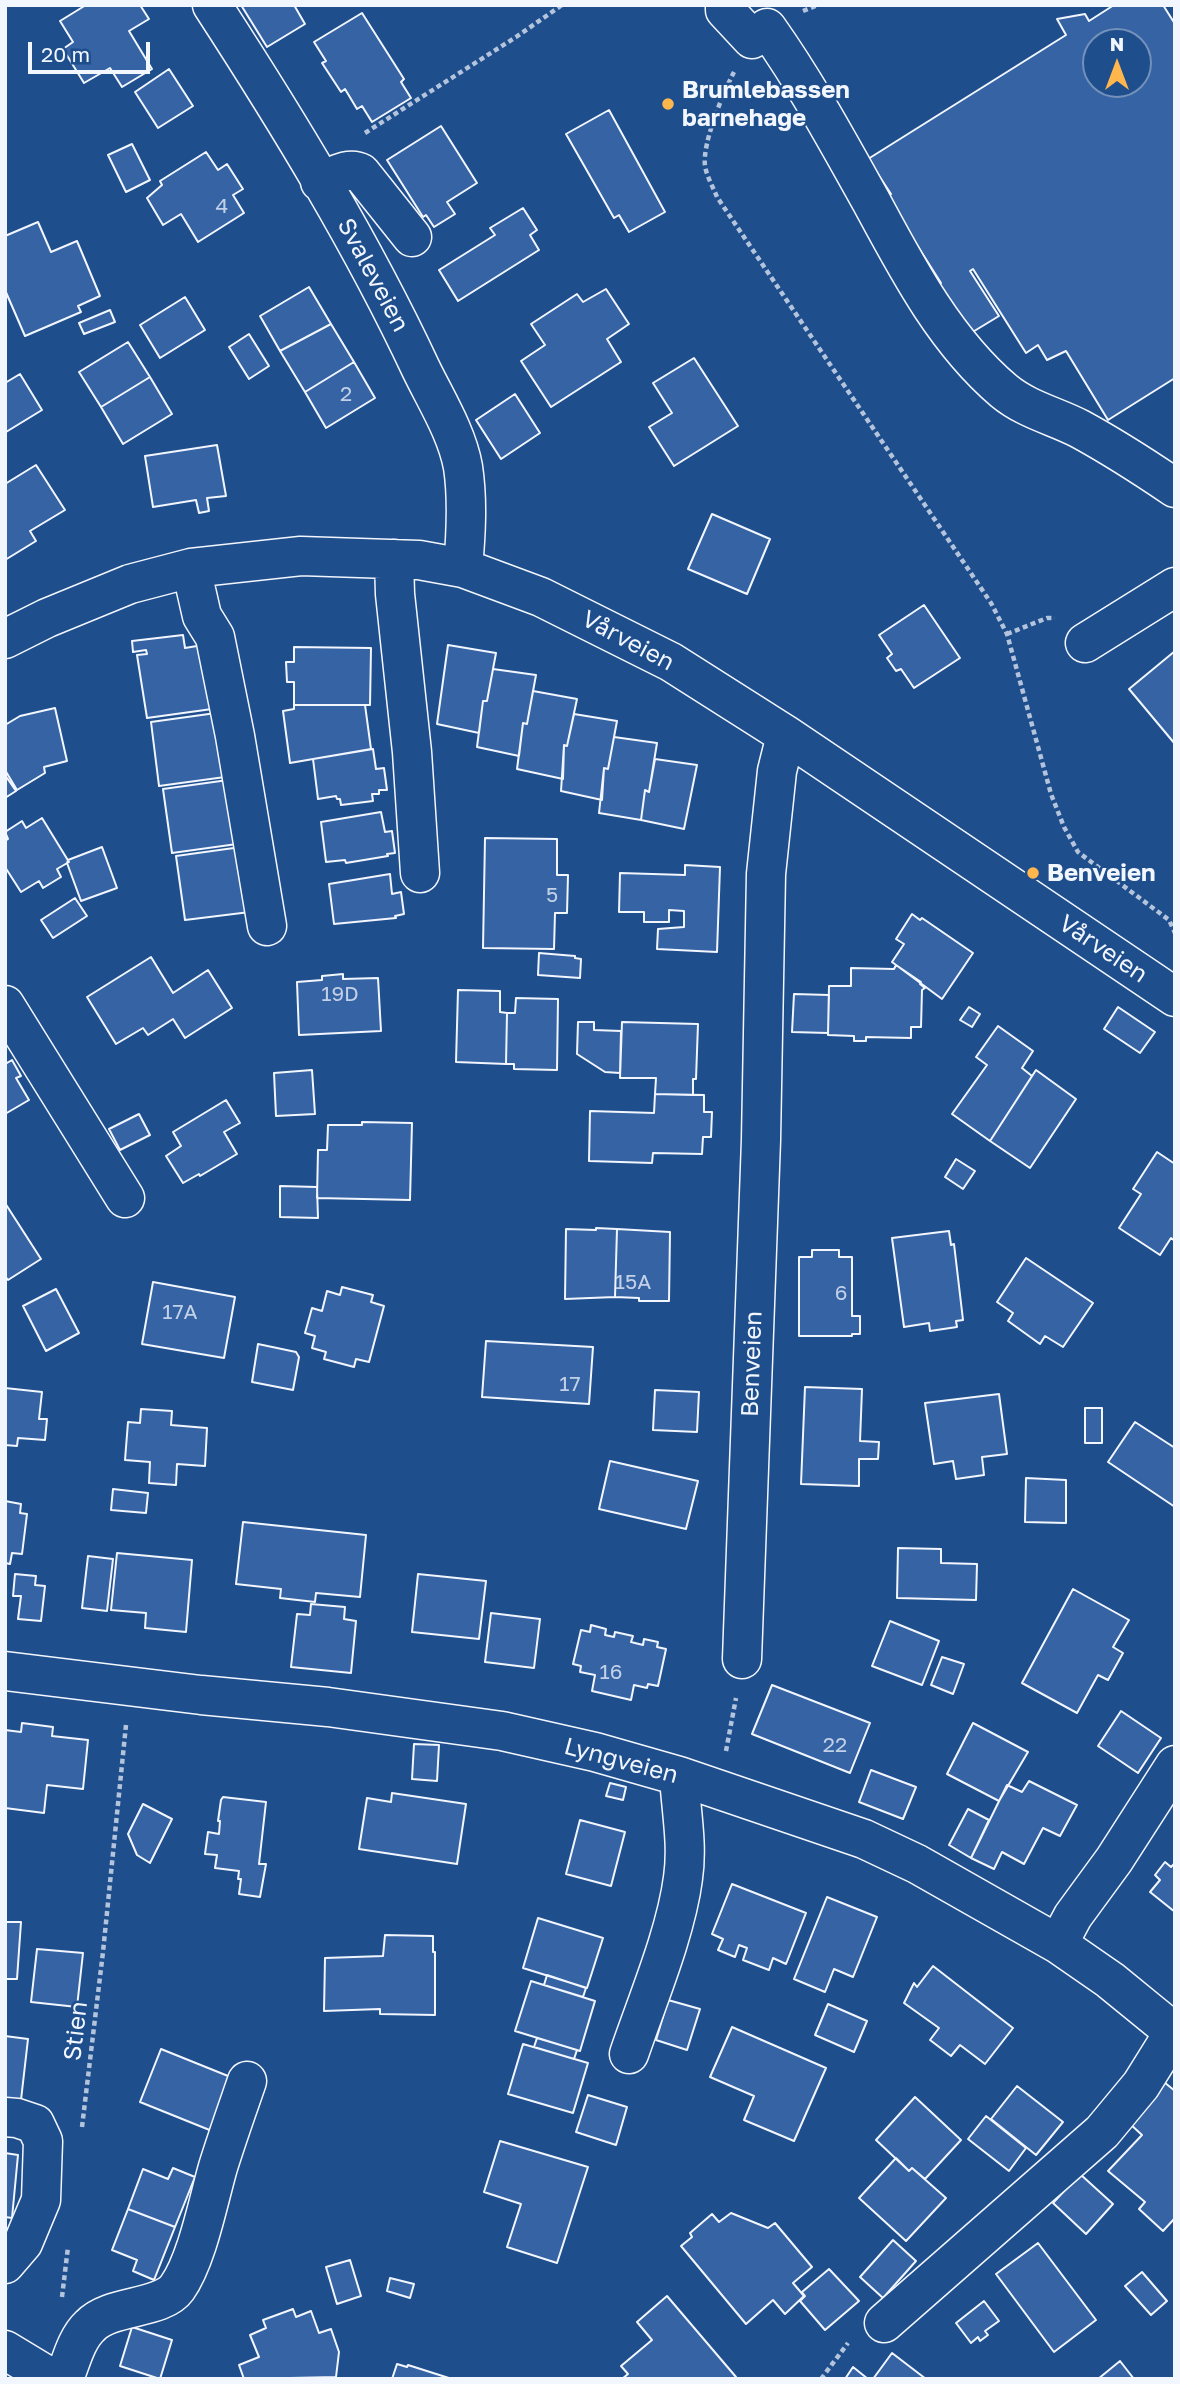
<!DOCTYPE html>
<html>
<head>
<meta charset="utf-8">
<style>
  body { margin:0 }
  #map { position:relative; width:1180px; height:2384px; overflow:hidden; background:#1f4e8c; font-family:"Golos Text",sans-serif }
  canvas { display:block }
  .frame { position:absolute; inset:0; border:7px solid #f2f6ff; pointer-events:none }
  .north { position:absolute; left:1082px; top:28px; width:70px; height:70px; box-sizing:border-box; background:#1f4e8c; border:2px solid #7391ba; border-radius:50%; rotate:0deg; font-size:19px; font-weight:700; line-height:28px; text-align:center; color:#f2f6ff }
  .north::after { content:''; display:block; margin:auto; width:24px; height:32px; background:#ffb74d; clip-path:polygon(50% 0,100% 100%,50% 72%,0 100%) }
  .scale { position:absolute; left:28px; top:42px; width:122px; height:32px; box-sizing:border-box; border:4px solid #f2f6ff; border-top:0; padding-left:9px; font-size:21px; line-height:24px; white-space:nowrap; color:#f2f6ff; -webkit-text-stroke:5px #1f4e8c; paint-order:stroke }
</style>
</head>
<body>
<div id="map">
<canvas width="1180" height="2384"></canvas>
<div class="frame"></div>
<div class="north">N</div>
<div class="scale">20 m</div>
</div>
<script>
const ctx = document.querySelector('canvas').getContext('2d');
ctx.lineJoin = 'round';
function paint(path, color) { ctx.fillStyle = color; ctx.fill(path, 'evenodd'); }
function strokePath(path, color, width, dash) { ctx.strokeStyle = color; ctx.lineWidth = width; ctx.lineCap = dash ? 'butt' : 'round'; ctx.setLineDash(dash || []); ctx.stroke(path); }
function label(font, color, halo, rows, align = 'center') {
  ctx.font = font + ' "Golos Text",sans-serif'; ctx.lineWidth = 5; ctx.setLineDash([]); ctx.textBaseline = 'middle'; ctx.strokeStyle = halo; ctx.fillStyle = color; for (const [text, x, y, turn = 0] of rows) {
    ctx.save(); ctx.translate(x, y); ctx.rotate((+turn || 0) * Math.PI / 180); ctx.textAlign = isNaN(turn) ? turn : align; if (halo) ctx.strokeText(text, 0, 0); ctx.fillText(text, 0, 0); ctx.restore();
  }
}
const building = new Path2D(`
  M86,5H140L149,19L129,31L152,69L122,87L110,68L84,83L63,49L73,42L60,21Z
  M241,5H294L305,24L267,47Z
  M1114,5H1163L1175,24V378L1108,420L1066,351L1047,360L1038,345L1026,353L973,269L970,271L999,316L966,336L936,287L941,283L886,196L891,194L868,159L1066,35L1057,19L1085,14L1089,21ZM1096,42H1138V84H1096Z
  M362,13L404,79L401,82L411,98L372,122L362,106L357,109L345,89L341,92L322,63L326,61L314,42Z
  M169,69L193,106L158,128L135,92Z
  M609,110L665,212L629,232L619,215L614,218L566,134Z
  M441,126L477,183L447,202L455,214L434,227L426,215L423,217L387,160Z
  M132,144L150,180L126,192L108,155Z
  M206,152L218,170L227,164L243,189L233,195L244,213L198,242L181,214L163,225L147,198L162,185L160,181Z
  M523,208L537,230L530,235L539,250L458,301L439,270L495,235L490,228Z
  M38,222L51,252L77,241L100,296L78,306L81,312L25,336L5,290V236Z
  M309,287L331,324L280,351L260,316Z
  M606,289L629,324L607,339L621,362L551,407L521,361L545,345L531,324L577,294L583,302Z
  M185,297L205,330L160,358L140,325Z
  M110,310L115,322L84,334L79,323Z
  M331,324L354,362L305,392L280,351Z
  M249,334L269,366L249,379L229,347Z
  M128,342L150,377L101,407L79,372Z
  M694,358L738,426L674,466L649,427L672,413L653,383Z
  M354,362L375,398L326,428L305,392Z
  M20,374L42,410L6,432L5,383Z
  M150,377L172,414L123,444L101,407Z
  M515,394L540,433L501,459L476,420Z
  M217,445L226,496L207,498L209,511L199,513L196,500L153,507L145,456Z
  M36,465L65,510L30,531L36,541L5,560V484Z
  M712,514L770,539L747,594L688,569Z
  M924,605L960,658L914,688L901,669L896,671L887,658L892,654L879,635Z
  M183,635L185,648L203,645L212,709L147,718L137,655L147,654L146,650L133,652L132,641Z
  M448,645L496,653L487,701H483L479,733L437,724Z
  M294,647L371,648L370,705H294V682H287L286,662H294Z
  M1175,651V744L1129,689Z
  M493,669L536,675L527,724L523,723L519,756L477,747L483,701H487Z
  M533,691L577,699L567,746L564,745L563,779L517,769L523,723L527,724Z
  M294,705H365L371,749L290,763L283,711L294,709Z
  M55,708L67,761L44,767L45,773L17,790L5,770V725L20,716Z
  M216,713L225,777L159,786L151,722Z
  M574,714L617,721L608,769L604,768L602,800L561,791L564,745L567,746Z
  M614,737L657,743L649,792L645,790L641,820L599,813L604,768L608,769Z
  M373,749L376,769L384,768L387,790H379V794H372L373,801L341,805L340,799H337L336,796L318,799L313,759Z
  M655,759L697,765L684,829L641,820L645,790L649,792Z
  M5,775L16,791L5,798Z
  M228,780L237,844L172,853L163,789Z
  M381,812L385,832L392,831L395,853L387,854L388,856L346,863L345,860L326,862L321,822Z
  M42,818L69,862L57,869L61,877L43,888L39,881L21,892L5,867V841L8,839L5,832L22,821L26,828Z
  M485,838L557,839V875H568L567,913H555L554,949L483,948Z
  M102,847L117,888L81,901L67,863L68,860Z
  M241,847L250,912L185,920L176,856Z
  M685,865L720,867L717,952L657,949L658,929L684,927V911L669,910V922H644V912H619L620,873L685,875Z
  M390,874L392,894L401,892L404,914L395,916L396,918L334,924L329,884Z
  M75,898L87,916L53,938L41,920Z
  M912,914L920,920L922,918L973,953L942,999L892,962L904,944L896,939Z
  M539,953L575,956V958L581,959L580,978L538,975Z
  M151,957L173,993L208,970L232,1008L185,1038L173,1019L148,1035L143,1028L116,1044L87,997Z
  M896,965L921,982L920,984L925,988L922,990L921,1027H911V1038L866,1037V1041H854V1036L828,1035L829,986H851V968L894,969Z
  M343,974V979L378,978L381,1031L299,1035L297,982L322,980V976Z
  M458,990L500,991V1012L507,1013L506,1064L456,1062Z
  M794,994L829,995L828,1033L792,1032Z
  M516,998L558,999L557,1070L514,1069V1064H506L507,1013H515Z
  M969,1007L980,1014L972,1027L960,1020Z
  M1118,1007L1155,1032L1140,1053L1104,1029Z
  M578,1022H594V1030L621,1031L620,1073L605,1072L577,1054Z
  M622,1022L698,1024L696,1079H693V1095L655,1094L656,1078H620Z
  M998,1026L1033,1051L1022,1068L1032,1076L990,1141L952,1114L987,1065L976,1057Z
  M12,1060L21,1076L16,1078L29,1100L5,1114V1061L7,1063Z
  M312,1070L315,1114L276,1116L274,1073Z
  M1036,1070L1076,1099L1030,1168L990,1141Z
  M655,1094L704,1095V1112H712L711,1137H703L702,1154L653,1153L652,1163L589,1161L590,1111L654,1113Z
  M226,1100L240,1123L224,1132L237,1154L200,1176L199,1174L183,1183L166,1156L181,1146L173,1132Z
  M139,1114L150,1135L120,1150L109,1129Z
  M362,1122L412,1123L410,1200L317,1198L318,1150H327L328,1125H362Z
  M1157,1152L1175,1164V1241L1171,1238L1160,1255L1119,1228L1141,1194L1133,1189Z
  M956,1159L975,1171L963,1189L945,1177Z
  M280,1186L317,1187L318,1218L280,1217Z
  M5,1203L41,1259L8,1280L5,1276Z
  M596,1228L617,1229L615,1297L565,1299L566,1229L596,1230Z
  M617,1229L670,1232L669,1301H639V1298L615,1297Z
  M949,1231L951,1245L954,1244L963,1320L956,1321L957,1327L930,1331L929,1323L904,1327L892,1238Z
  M812,1250H839V1257H852V1316H860V1334H852V1336H799V1257H812Z
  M1026,1258L1093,1303L1063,1347L1045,1336L1040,1344L1008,1321L1013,1313L997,1302Z
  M153,1282L235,1297L224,1358L142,1344Z
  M342,1287L373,1295L371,1302L384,1306L369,1362L356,1359L354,1367L324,1359L326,1352L312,1348L315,1336L305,1333L312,1308L322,1311L327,1291L340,1295Z
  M56,1289L79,1333L46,1351L23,1306Z
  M486,1341L593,1347L589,1404L482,1397Z
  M258,1344L296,1352L299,1357L293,1390L252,1382Z
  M805,1387L862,1389L860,1441L879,1442L878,1459H859V1486L801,1484Z
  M5,1388L42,1392L39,1419H47L45,1440L18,1438L17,1446L5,1445Z
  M655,1390L699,1392L697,1432L653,1430Z
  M999,1394L1007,1454L982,1457L984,1475L956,1479L953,1461L934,1464L925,1403Z
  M1085,1408H1102V1443H1085Z
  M141,1409L172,1411L171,1425L207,1428L205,1466L177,1464L176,1485L149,1483L150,1462L125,1460L128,1422L140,1423Z
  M1135,1422L1175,1448V1507L1108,1462Z
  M610,1461L698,1481L686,1529L599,1509Z
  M1026,1478L1066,1480V1523L1025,1522Z
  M113,1489L148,1493L146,1513L111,1510Z
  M5,1501L21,1504L20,1513L27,1514L22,1554L12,1553L10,1564L5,1563Z
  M243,1522L366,1535L360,1597L316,1593L315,1602L280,1598L281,1589L236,1584Z
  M898,1548L941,1549V1563L977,1564L976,1600L897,1598Z
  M117,1553L192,1560L186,1632L145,1628L146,1613L111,1610Z
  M88,1556L113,1559L107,1611L82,1608Z
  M15,1574L36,1576L35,1585L45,1586L41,1621L18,1619L21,1596H13Z
  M418,1574L486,1581L479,1639L412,1632Z
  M1073,1589L1129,1620L1113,1647L1123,1653L1108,1680L1098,1675L1077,1713L1022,1683Z
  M311,1604L345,1607L344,1619L356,1621L351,1673L291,1667L297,1614L310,1615Z
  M491,1613L540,1619L534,1668L485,1662Z
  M890,1621L939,1641L922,1685L872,1666Z
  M591,1625L606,1629L605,1635L614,1637L615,1632L633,1636L631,1642L643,1645L644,1639L658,1642L657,1647L666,1649L658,1686L648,1684L647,1688L634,1685L631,1700L592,1691L595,1675L580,1672L581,1666L573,1664L581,1630L590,1632Z
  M942,1657L964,1664L953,1694L931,1685Z
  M772,1685L870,1723L850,1773L752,1734Z
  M1121,1711L1161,1738L1138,1773L1098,1746Z
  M22,1723L53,1727L52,1736L88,1740L83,1789L47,1785L44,1813L5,1808V1730L21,1732Z
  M973,1723L1028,1752L999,1801L947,1774Z
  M414,1744L439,1745L437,1781L412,1779Z
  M871,1770L916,1787L903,1819L859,1802Z
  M1029,1781L1077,1805L1060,1836L1043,1828L1024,1864L1002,1852L994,1869L971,1858L1007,1785L1022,1792Z
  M610,1783L626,1787L623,1800L606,1796Z
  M392,1793L466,1804L457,1864L359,1849L367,1798L391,1802Z
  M223,1797L266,1802L259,1864H266L260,1897L239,1894L241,1879H238L239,1871L215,1868L217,1855L205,1854L208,1832L219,1834L220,1821H218L221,1800Z
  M143,1804L172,1819L150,1863L137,1855L128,1834Z
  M968,1809L989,1820L971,1858L949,1845Z
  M580,1820L625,1832L611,1886L566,1874Z
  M1165,1862L1171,1867L1175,1863V1912L1150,1892L1160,1880L1155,1875Z
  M732,1884L806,1913L786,1964L773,1958L769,1970L743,1960L747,1948L739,1945L735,1957L718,1950L723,1939L712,1934Z
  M827,1897L877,1917L853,1977L834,1969L825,1992L794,1979Z
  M538,1918L603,1938L587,1988L523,1968Z
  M5,1922H21L17,1979H5Z
  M385,1935L433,1936V1952H435V2015L380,2014V2009L324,2011L325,1958L383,1956Z
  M37,1949L83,1953L77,2007L31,2002Z
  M933,1966L1013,2028L985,2064L960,2045L951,2056L930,2040L939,2028L904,2003L914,1983L917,1987Z
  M547,1975L586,1988L583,1997L544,1985Z
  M531,1981L595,2001L580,2051L515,2031Z
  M668,2000L700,2009L687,2050L656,2040Z
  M828,2004L867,2021L854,2052L815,2035Z
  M732,2027L826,2068L794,2141L744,2120L754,2096L710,2077Z
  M5,2036L28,2039L21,2100L5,2098Z
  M537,2038L577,2050L574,2059L534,2047Z
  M523,2044L588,2063L573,2113L508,2094Z
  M161,2049L233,2078L212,2131L140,2102Z
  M1164,2082L1175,2091V2218L1163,2231L1139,2209L1145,2202L1108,2171L1142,2135L1129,2123Z
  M1017,2086L1063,2122L1036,2155L991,2119Z
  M588,2095L627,2107L616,2145L576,2132Z
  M915,2097L961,2140L925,2179L912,2168L909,2171L876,2140Z
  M986,2116L1026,2148L1009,2171L968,2139Z
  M500,2141L588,2167L557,2263L507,2247L521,2204L484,2192Z
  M5,2153L18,2155L12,2218L5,2217Z
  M896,2158L909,2171L912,2168L946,2198L906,2241L859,2198Z
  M173,2168L195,2177L175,2227L128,2209L143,2169L168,2179Z
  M1080,2174L1113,2204L1086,2234L1053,2203Z
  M128,2209L175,2227L154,2280L133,2271L137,2260L112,2250Z
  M731,2213L768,2228L775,2223L812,2267L793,2283L804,2296L785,2314L773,2300L746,2324L681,2246L692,2237L690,2233L712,2214L719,2222Z
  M893,2240L916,2261L883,2298L860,2277Z
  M1038,2243L1096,2320L1054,2352L996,2274Z
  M350,2260L361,2296L337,2304L326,2267Z
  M829,2269L859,2301L825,2330L800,2301L805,2296L802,2292Z
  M1142,2272L1167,2301L1151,2315L1125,2286Z
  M390,2278L414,2284L410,2298L387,2291Z
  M667,2296L736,2377L733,2379H622L628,2374L621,2366L652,2340L637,2322Z
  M984,2301L999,2321L985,2331L988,2335L980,2341L978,2337L971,2343L956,2323Z
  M293,2309L296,2317L311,2311L319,2333L331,2329L339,2352L336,2377L244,2379L239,2365L259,2357L250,2335L266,2328L263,2320Z
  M132,2327L172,2340L160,2379L120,2366Z
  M892,2353L926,2379H873Z
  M1120,2361L1134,2379H1098Z
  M397,2364L407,2367L408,2365L452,2379H392Z
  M853,2367L868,2379H845Z`);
paint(building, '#3563a3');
strokePath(building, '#f2f6ff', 2);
const minor = new Path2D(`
  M212,5C288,122 362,243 421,369C436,400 457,433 463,467C468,500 466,534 463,568
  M725,5V10L752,39
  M767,28C806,83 838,142 871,201C907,268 945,341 1004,391C1027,410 1055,416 1080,429C1113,447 1144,467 1175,488
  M320,182C333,177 348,166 361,173L412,237
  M394,559L395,594L412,752L420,873
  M191,568L202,616L215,637L235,736L267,926
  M5,639L47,618L130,584L191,568L301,556L419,560L463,568L541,597L671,662L786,735L1175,997
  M1085,643L1175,587
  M5,1005L125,1198
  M742,1659L761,1140L766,874L777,771L786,735
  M5,1671L201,1695L328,1707L502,1731L595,1752L679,1776L864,1839L917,1864L1058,1944L1110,1980L1175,2033
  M1058,1944L1073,1916L1114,1860L1175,1765
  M629,2054C647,2001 676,1933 683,1878C688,1845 681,1810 679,1776
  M5,2117L17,2118L35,2124L43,2141L41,2200L23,2243L5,2264
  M884,2323L1102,2132L1141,2085L1174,2032
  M5,2350L53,2379
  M64,2379C71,2362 76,2339 90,2326C111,2304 161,2310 177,2288C197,2260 208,2202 218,2167C227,2138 237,2110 247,2081`);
strokePath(minor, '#f2f6ff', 41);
strokePath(new Path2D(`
  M803,11L818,5
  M734,72C723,93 702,144 705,166C707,177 713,187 717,197L991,603L1007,634L1051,794L1064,827L1078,852L1169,920L1175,933
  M365,133L516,37L562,5
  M1007,634L1047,618H1055
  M726,1751L736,1698
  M82,2127L103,1952L126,1725
  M62,2297L68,2247
  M821,2379L848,2343`), '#b3c4dc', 4.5, [5, 3.5]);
strokePath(minor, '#1f4e8c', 38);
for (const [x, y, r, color] of [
  [668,104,7,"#ffb74d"],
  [1033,873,7,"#ffb74d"]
]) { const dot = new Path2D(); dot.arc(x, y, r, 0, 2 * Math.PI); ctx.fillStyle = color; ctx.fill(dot); strokePath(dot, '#1f4e8c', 2.5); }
label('21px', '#c3d1e8', null, [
  ["4",222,206],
  ["2",346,394],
  ["5",552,895],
  ["19D",340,994],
  ["15A",633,1282],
  ["6",841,1293],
  ["17A",180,1312],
  ["17",570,1384],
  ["16",611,1672],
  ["22",835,1745]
]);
label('bold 24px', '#f2f6ff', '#1f4e8c', [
  ["Brumlebassen",682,90],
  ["barnehage",682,118],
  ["Benveien",1047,873]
], 'left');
label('24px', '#f2f6ff', '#1f4e8c', [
  ["Svaleveien",373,275,62],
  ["Vårveien",628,641,28],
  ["Vårveien",1103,949,34],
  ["Benveien",752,1364,-88],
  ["Lyngveien",621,1761,15],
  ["Stien",76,2031,-83]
]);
</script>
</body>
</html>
